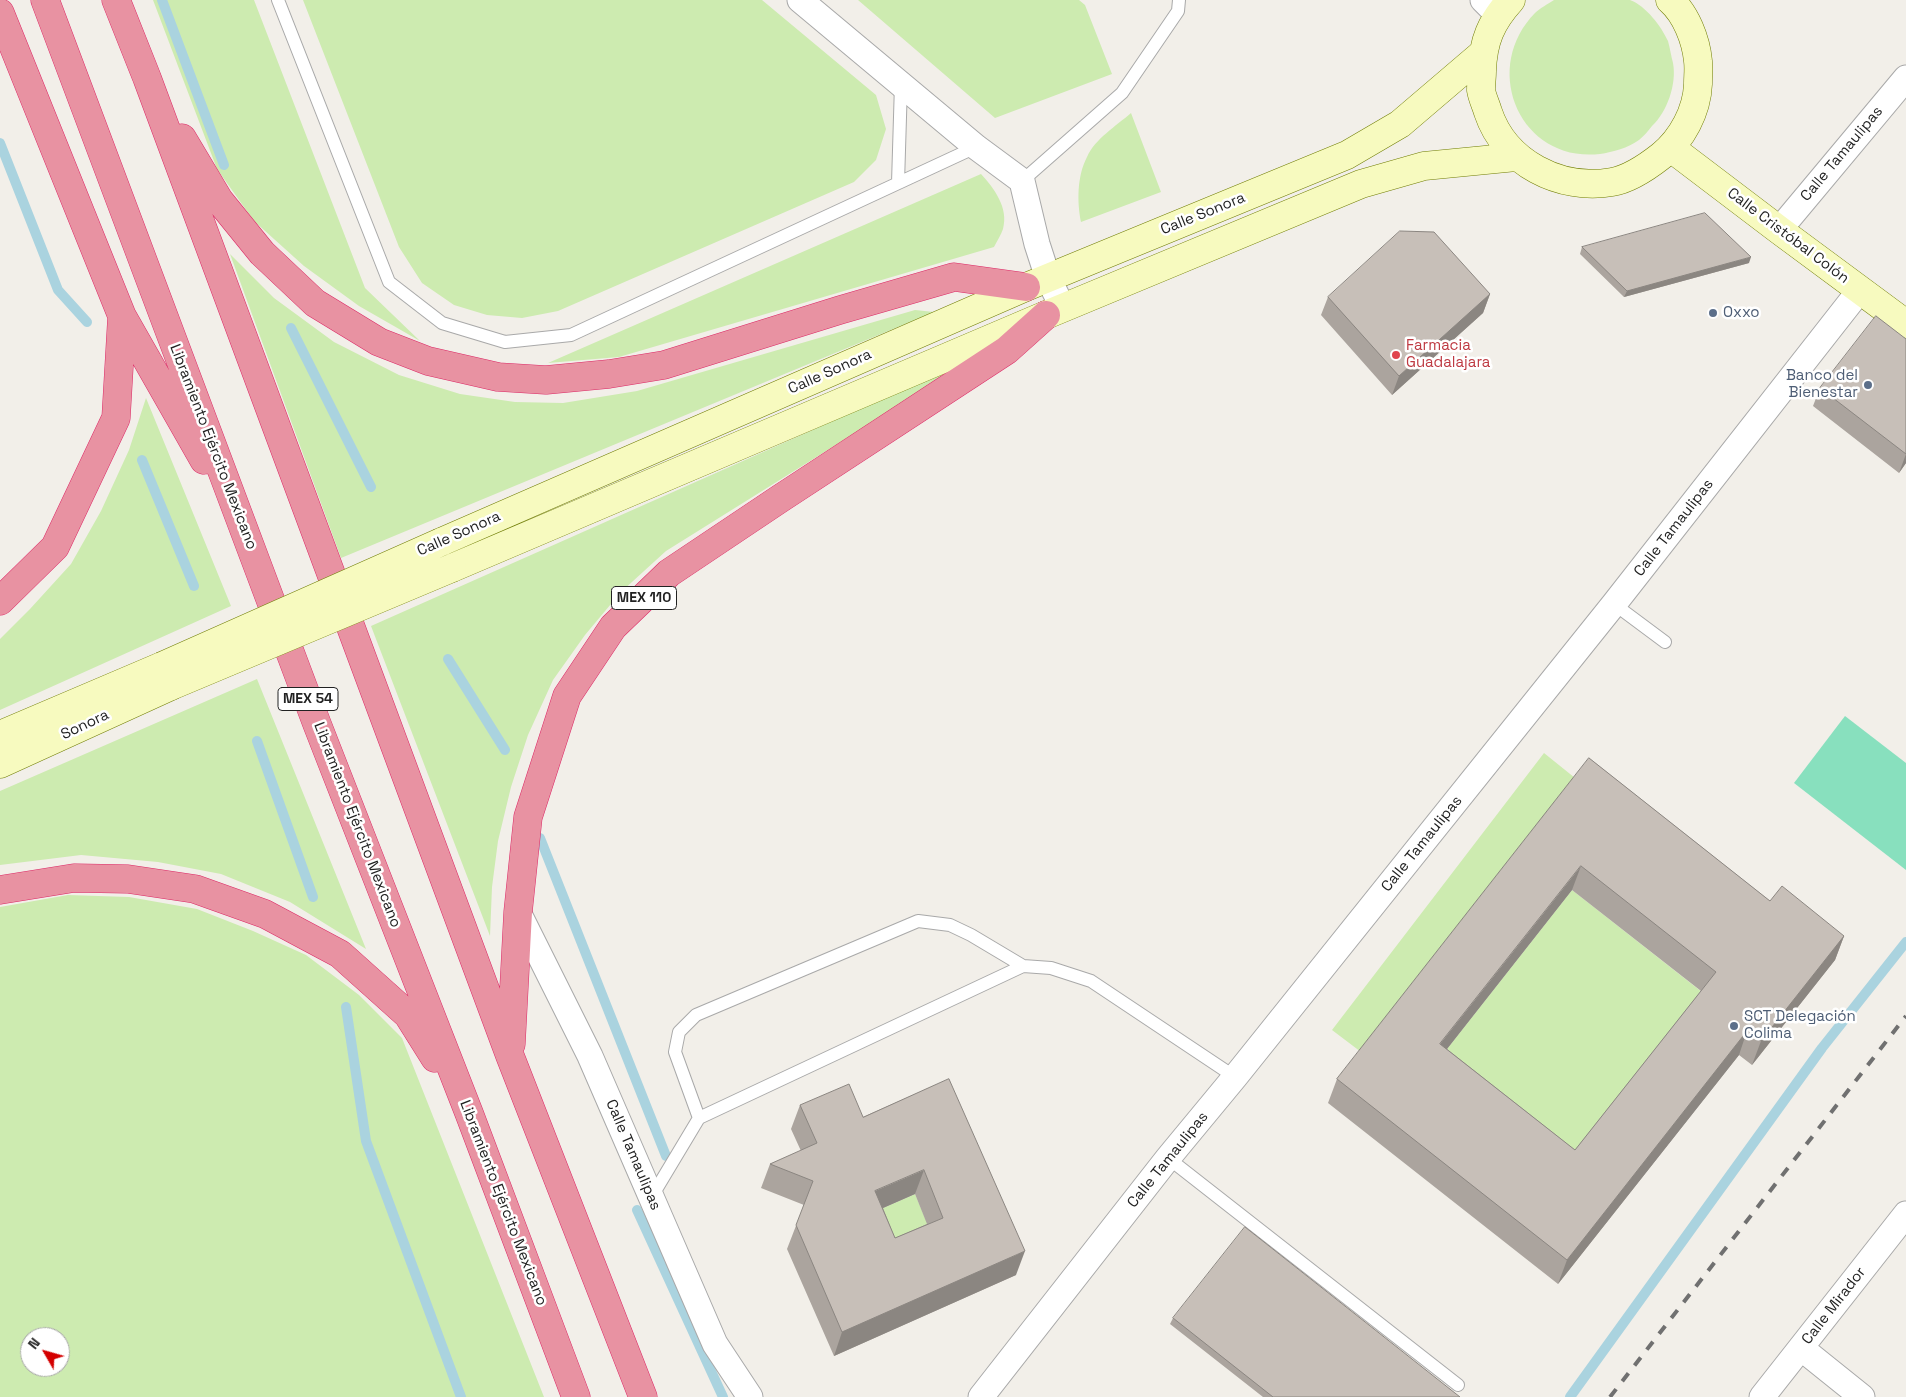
<!DOCTYPE html>
<html>
<head>
<meta charset="utf-8">
<style>
  body { margin:0 }
  #map { position:relative; width:1906px; height:1397px; overflow:hidden; background:#f2efe9; font-family:"Space Grotesk",sans-serif }
  canvas { display:block }
  .north { position:absolute; left:20px; top:1327px; width:50px; height:50px; box-sizing:border-box; background:#fff; border:1px solid #a7a7a7; border-radius:50%; rotate:308deg; font-size:14px; font-weight:700; line-height:20px; text-align:center; color:#222 }
  .north::after { content:''; display:block; margin:auto; width:18px; height:22px; background:#d40000; clip-path:polygon(50% 0,100% 100%,50% 72%,0 100%) }
</style>
</head>
<body>
<div id="map">
<canvas width="1906" height="1397"></canvas>
<div class="north">N</div>
</div>
<script>
const ctx = document.querySelector('canvas').getContext('2d');
ctx.lineJoin = 'round';
function paint(path, color) { ctx.fillStyle = color; ctx.fill(path, 'evenodd'); }
function strokePath(path, color, width, dash) { ctx.strokeStyle = color; ctx.lineWidth = width; ctx.lineCap = dash ? 'butt' : 'round'; ctx.setLineDash(dash || []); ctx.stroke(path); }
function label(font, color, halo, rows, align = 'center') {
  ctx.font = font + ' "Space Grotesk",sans-serif'; ctx.lineWidth = 5; ctx.setLineDash([]); ctx.textBaseline = 'middle'; ctx.strokeStyle = halo; ctx.fillStyle = color; for (const [text, x, y, turn = 0] of rows) {
    ctx.save(); ctx.translate(x, y); ctx.rotate((+turn || 0) * Math.PI / 180); ctx.textAlign = isNaN(turn) ? turn : align; if (halo) ctx.strokeText(text, 0, 0); ctx.fillText(text, 0, 0); ctx.restore();
  }
}
paint(new Path2D(`
  M153,0H254L365,288L420,341L359,306L304,266L254,221L217,169Z
  M303,0H762L876,95L886,129L876,160L854,182L558,311L522,318L487,315L454,305L422,283L399,247Z
  M858,0H1079L1085,5L1112,74L995,118Z
  M1554,0H1630C1646,6 1661,26 1668,41C1670,48 1671,56 1673,63C1677,84 1667,112 1652,126C1648,131 1644,136 1639,140C1628,148 1613,152 1600,154C1520,163 1480,69 1535,13C1540,8 1548,4 1554,0Z
  M1131,113L1161,192L1081,222C1077,202 1077,176 1087,157C1095,139 1116,126 1131,113Z
  M981,174C994,188 1009,208 1003,229C1001,235 997,241 994,247L619,357L548,363Z
  M230,254L274,298L334,342L399,375L460,394L515,402L563,403L637,391L915,310L934,312L341,558Z
  M975,358L666,551L621,592L585,635L553,680L528,735L511,787L498,841L492,887L490,936L371,626Z
  M146,398L231,606L0,710V639L30,609L71,564L101,511L129,450Z
  M257,679L366,949L290,902L221,874L158,862L81,855L0,865V791Z
  M1544,753L1580,782L1365,1055L1332,1030Z
  M1572,890L1707,996L1567,1174L1432,1068Z
  M68,895L129,897L197,909L253,931L306,955L359,995L402,1038L544,1397H0V907ZM30,1337H60V1367H30Z
  M915,1194L935,1242L887,1262L867,1215Z`), '#cdebb0');
paint(new Path2D(`
  M1845,716L1906,763V870L1794,783Z`), '#88e0be');
strokePath(new Path2D(`
  M162,0L224,165
  M0,143L58,290L87,322
  M291,328L371,487
  M142,460L194,586
  M448,659L505,750
  M257,741L313,897
  M540,838L666,1156
  M346,1007L366,1141L461,1397
  M637,1210L723,1397
  M1570,1397L1822,1048L1906,942`), '#aad3df', 10);
const lane = new Path2D(`
  M278,0L389,282L442,323L505,342L571,335L976,147
  M1022,181L1122,93L1178,11L1179,0
  M898,183L901,84
  M1614,604L1665,642
  M699,1118L675,1052L679,1032L696,1015L918,921L950,925L971,935L1023,966
  M1168,1158L1458,1385
  M651,1198L699,1118L1023,966L1051,968L1091,981L1235,1077`);
const street = new Path2D(`
  M800,0L976,147L1022,181L1037,244L1048,278L1063,308
  M1483,0L1498,15
  M1779,230L1906,78
  M518,912L590,1056L715,1344L750,1397
  M1801,1348L1862,1397
  M981,1397L1168,1158L1235,1077L1614,604L1860,290
  M1762,1397L1906,1214`);
const secondary = new Path2D(`
  M1511,0C1491,22 1483,41 1482,71C1482,78 1481,84 1481,90C1482,97 1486,105 1488,112C1505,163 1560,191 1612,182C1630,179 1647,167 1661,156C1682,139 1697,111 1698,84C1698,76 1699,68 1698,61C1696,40 1686,14 1670,0
  M1671,148L1779,230L1906,324
  M441,542L1026,287L1347,155L1400,124L1482,54
  M452,568L1046,315L1361,184L1424,166L1516,157
  M0,735L162,666
  M0,764L171,686`);
const highway = new Path2D(`
  M45,0L317,724L469,1113L576,1397
  M116,0L147,78L510,1056L643,1397
  M0,13L122,316L116,418L55,547L0,601
  M182,138L219,200L262,253L315,303L379,342L428,361L498,377L546,380L609,374L664,365L840,310L954,277L1026,287
  M122,316L204,460
  M0,890L74,878L128,879L195,889L265,914L340,954L408,1015L435,1058
  M511,1044L518,912L528,817L567,696L613,627L669,573L781,498L1007,350L1046,315`);
strokePath(lane, '#a9a9a9', 14);
strokePath(street, '#a9a9a9', 27);
strokePath(secondary, '#707d05', 29);
strokePath(highway, '#dc2a67', 29);
strokePath(lane, '#fff', 12);
strokePath(street, '#fff', 25);
strokePath(secondary, '#f7fabf', 28);
strokePath(highway, '#e892a2', 28);
strokePath(new Path2D(`
  M1610,1397L1906,1016`), '#707070', 4, [10, 10]);
const secondaryBridge = new Path2D(`
  M162,666L441,542
  M171,686L452,568`);
strokePath(secondaryBridge, '#707d05', 29, []);
strokePath(secondaryBridge, '#f7fabf', 28);
paint(new Path2D(`
  M1582,247L1749,263L1624,297L1580,254Z
  M1490,294L1483,313L1392,395L1321,315L1328,297Z
  M1906,339V463L1899,473L1813,406L1820,388Z
  M1589,758L1770,901L1844,936L1835,960L1752,1065L1739,1055L1558,1284L1328,1103L1337,1079ZM1572,890L1701,991L1575,1150L1447,1049Z
  M949,1079L1016,1275L834,1356L787,1249L804,1205L761,1188L770,1164L801,1151L791,1129L800,1105L863,1117ZM915,1194L927,1224L895,1238L883,1208Z
  M1173,1318L1460,1397H1263L1170,1324Z`), '#aba49e');
paint(new Path2D(`
  M1751,257L1749,263L1624,297L1627,291Z
  M1490,294L1483,313L1392,395L1399,376Z
  M1906,454V463L1899,473Z
  M1581,866L1572,890L1432,1068L1440,1044Z
  M1844,936L1835,960L1752,1065L1761,1041Z
  M1747,1031L1739,1055L1558,1284L1567,1260Z
  M924,1170L915,1194L867,1215L875,1191Z
  M1025,1251L1016,1275L834,1356L842,1332Z`), '#8b8681');
const building = new Path2D(`
  M1705,213L1751,257L1627,291L1582,247Z
  M1400,231L1434,232L1490,294L1399,376L1328,297Z
  M1876,316L1906,339V454L1820,388Z
  M1589,758L1770,901L1782,886L1844,936L1761,1041L1747,1031L1567,1260L1337,1079ZM1581,866L1716,972L1575,1150L1440,1044Z
  M949,1079L1025,1251L842,1332L796,1225L813,1181L770,1164L817,1143L800,1105L849,1084L863,1117ZM924,1170L943,1218L895,1238L875,1191Z
  M1245,1227L1460,1397H1273L1173,1318Z`);
paint(building, '#c7bfb8');
strokePath(building, '#8b8681', 1);
for (const [x, y, r, color] of [
  [1713,313,5,"#5c6f8a"],
  [1396,355,5,"#e0444e"],
  [1868,385,5,"#5c6f8a"],
  [1734,1026,5,"#5c6f8a"]
]) { const dot = new Path2D(); dot.arc(x, y, r, 0, 2 * Math.PI); ctx.fillStyle = color; ctx.fill(dot); strokePath(dot, '#fff', 2); }
for (const [x, y, w] of [
  [644,598,65],
  [308,699,60]
]) { const box = new Path2D(); box.roundRect(x - w / 2, y - 11.5, w, 23, 4); ctx.fillStyle = '#fff'; ctx.fill(box); strokePath(box, '#222', 1); }
label('bold 14px', '#222', null, [
  ["MEX 110",644,598],
  ["MEX 54",308,699]
]);
label('15px', '#222', '#fff', [
  ["Calle Tamaulipas",1842,154,-50],
  ["Calle Sonora",1203,214,-22],
  ["Calle Cristóbal Colón",1788,236,37],
  ["Calle Sonora",830,372,-24],
  ["Libramiento Ejército Mexicano",213,447,69],
  ["Calle Tamaulipas",1674,528,-52],
  ["Calle Sonora",459,534,-24],
  ["Sonora",85,725,-25],
  ["Libramiento Ejército Mexicano",357,825,69],
  ["Calle Tamaulipas",1422,844,-51],
  ["Calle Tamaulipas",633,1155,67],
  ["Calle Tamaulipas",1168,1160,-51],
  ["Libramiento Ejército Mexicano",503,1203,69],
  ["Calle Mirador",1834,1306,-52]
]);
label('15px', '#4e5e75', '#fff', [
  ["Oxxo",1723,313],
  ["Banco del",1858,376,"right"],
  ["Bienestar",1858,393,"right"],
  ["SCT Delegación",1744,1017],
  ["Colima",1744,1034]
], 'left');
label('15px', '#be3a42', '#fff', [
  ["Farmacia",1406,346],
  ["Guadalajara",1406,363]
], 'left');
</script>
</body>
</html>
